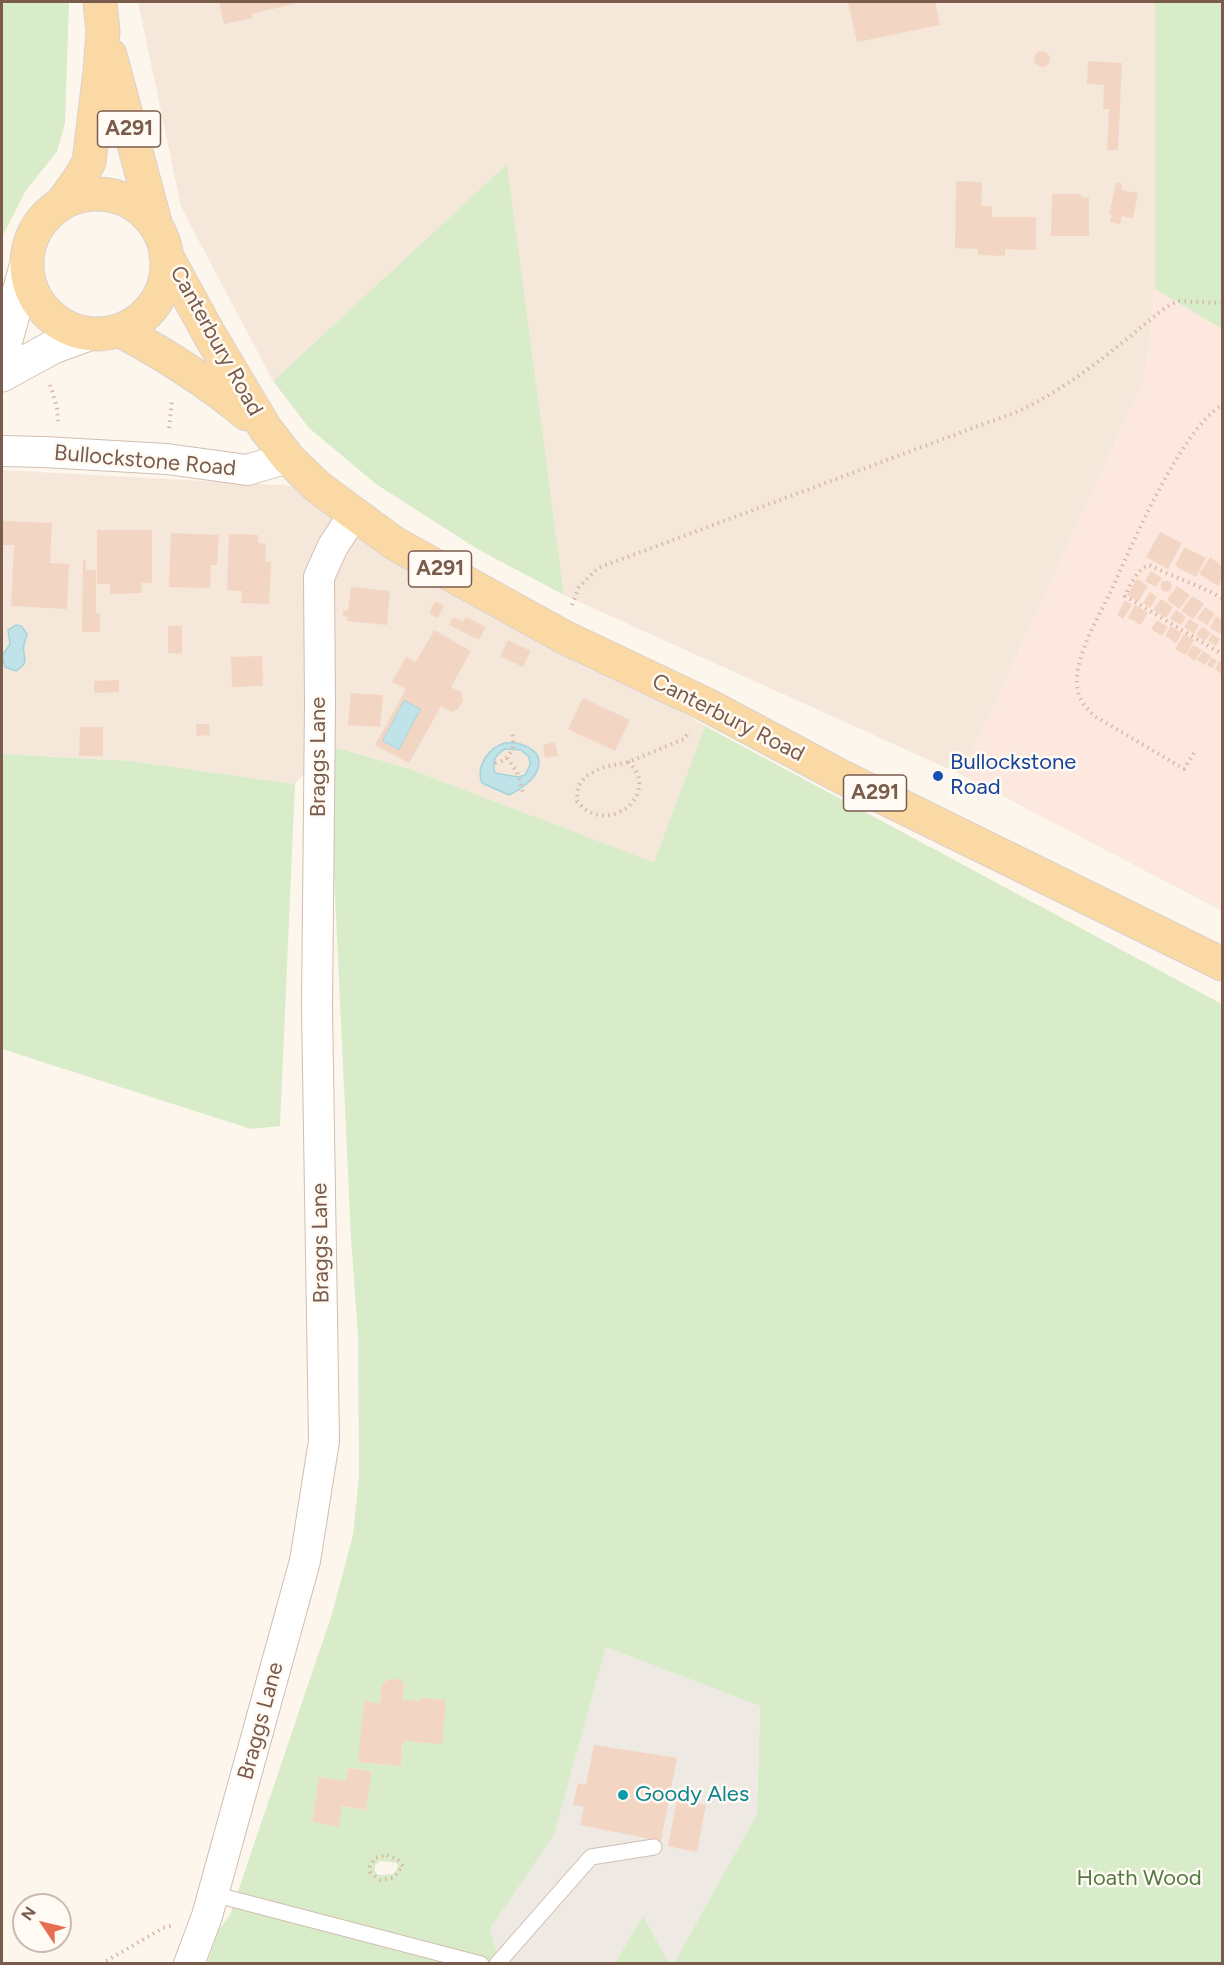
<!DOCTYPE html>
<html>
<head>
<meta charset="utf-8">
<style>
  body { margin:0 }
  #map { position:relative; width:1224px; height:1965px; overflow:hidden; background:#fdf6ec; font-family:Figtree,sans-serif }
  canvas { display:block }
  .frame { position:absolute; inset:0; border:3px solid #7a5c4d; pointer-events:none }
  .north { position:absolute; left:12px; top:1893px; width:60px; height:60px; box-sizing:border-box; background:#fffaf3; border:2px solid #cabbb1; border-radius:50%; rotate:305deg; font-size:16px; font-weight:700; line-height:24px; text-align:center; color:#7a5c4d }
  .north::after { content:''; display:block; margin:auto; width:21px; height:27px; background:#e76f51; clip-path:polygon(50% 0,100% 100%,50% 72%,0 100%) }
</style>
</head>
<body>
<div id="map">
<canvas width="1224" height="1965"></canvas>
<div class="frame"></div>
<div class="north">N</div>
</div>
<script>
const ctx = document.querySelector('canvas').getContext('2d');
ctx.lineJoin = 'round';
function paint(path, color) { ctx.fillStyle = color; ctx.fill(path, 'evenodd'); }
function strokePath(path, color, width, dash) { ctx.strokeStyle = color; ctx.lineWidth = width; ctx.lineCap = dash ? 'butt' : 'round'; ctx.setLineDash(dash || []); ctx.stroke(path); }
function label(font, color, halo, rows, align = 'center') {
  ctx.font = font + ' Figtree,sans-serif'; ctx.lineWidth = 5; ctx.setLineDash([]); ctx.textBaseline = 'middle'; ctx.strokeStyle = halo; ctx.fillStyle = color; for (const [text, x, y, turn = 0] of rows) {
    ctx.save(); ctx.translate(x, y); ctx.rotate((+turn || 0) * Math.PI / 180); ctx.textAlign = isNaN(turn) ? turn : align; if (halo) ctx.strokeText(text, 0, 0); ctx.fillText(text, 0, 0); ctx.restore();
  }
}
paint(new Path2D(`
  M138,2H1160L1155,289L1145,378L962,775L564,595L506,165L273,381L181,207Z
  M2,470L296,486L705,726L654,862L407,768L329,745L295,784L131,761L2,754Z`), '#f5e8da');
paint(new Path2D(`
  M1155,289L1222,329V911L962,775L1145,378Z`), '#fde8e0');
paint(new Path2D(`
  M606,1647L760,1706L757,1814L674,1963H669L643,1917L615,1963H499L490,1929L554,1835Z`), '#efe9e4');
paint(new Path2D(`
  M2,2H69L65,123L57,152L26,190L2,237Z
  M1155,2H1222V329L1155,289Z
  M507,164L564,595L479,550L376,484L309,428L273,381Z
  M705,726L1222,1004V1963H674L757,1814L760,1706L606,1647L554,1835L490,1929L499,1963L207,1964L218,1931L230,1915L332,1614L353,1535L359,1476L358,1336L351,1238L328,745L407,768L654,862ZM387,1680H400L404,1685L402,1699L420,1701L421,1698L445,1700L403,1741L401,1766L359,1762L364,1702L380,1703L382,1685ZM348,1768L372,1771L366,1810L341,1806L339,1826L312,1822L319,1777L346,1781ZM381,1861L397,1863L398,1867L394,1874L379,1875L375,1872V1865Z
  M2,754L131,761L295,784L280,1126L251,1129L2,1049Z
  M643,1916L669,1963H615Z`), '#d8ecc9');
const water = new Path2D(`
  M16,625L21,626L27,634C27,637 25,640 24,644C21,656 32,661 16,671L5,667L2,656L10,644L8,630Z
  M404,700L421,709L399,750L382,741Z
  M505,743C521,741 546,750 537,771C532,782 519,790 509,795L482,783C475,767 489,747 505,743ZM505,749L521,750L529,757L530,765L525,775L518,777L495,773C492,761 494,756 505,749Z`);
paint(water, '#bfe3e8');
strokePath(water, '#a5d3da', 1.5);
paint(new Path2D(`
  M219,2H293L294,4L251,14L252,18L224,24Z
  M848,2H935L940,25L857,42Z
  M1034 59a8 8 0 1 1 16 0a8 8 0 1 1-16 0Z
  M1088,61L1122,63L1118,150H1107L1109,109H1103L1104,85L1087,84Z
  M956,181L982,182L981,206H992V217H1036V250L1005,249V256L978,255V249L955,248Z
  M1116,182L1122,184L1121,190L1138,193L1133,218L1122,216L1120,224L1110,222L1112,215H1109Z
  M1052,194H1081V197L1089,198V236H1051Z
  M2,521L52,523L50,563L69,564L67,609L11,606L14,545H2Z
  M97,530H152V583H141L142,593L110,594V584H97Z
  M1160,532L1182,543L1168,569L1146,557Z
  M171,533L219,535L217,565H211L210,588L169,587Z
  M229,534L258,535V543L266,544L265,562H271L269,604L241,603L242,591L227,590Z
  M1184,547L1206,558L1196,577L1175,566Z
  M1210,557L1222,566V579L1218,586L1199,574Z
  M83,560L86,561V570H96V613H100V632H82Z
  M1151,571L1162,578L1156,587L1145,581Z
  M1137,579L1148,586L1138,602L1127,595Z
  M1160.5 586a5.5 5.5 0 1 1 11 0a5.5 5.5 0 1 1-11 0Z
  M1177,586L1190,595L1179,609L1167,600Z
  M351,587L390,591L387,625L347,621L348,617L343,616V610L348,611Z
  M1150,592L1157,597L1150,608L1143,603Z
  M1192,596L1204,604L1193,619L1181,611Z
  M1161,599L1173,607L1166,618L1153,610Z
  M1125,600L1132,605L1123,619L1117,615Z
  M435,601L444,606L438,618L429,613Z
  M1135,605L1148,613L1141,625L1128,618Z
  M1205,607L1215,614L1207,625L1197,618Z
  M1176,610L1186,617L1181,625L1170,619Z
  M1216,616L1222,620V630L1220,634L1210,628Z
  M453,617L463,622L466,617L486,627L479,640L449,625Z
  M1189,619L1199,625L1194,634L1184,627Z
  M1157,620L1168,627L1162,636L1151,629Z
  M168,626H182V654L168,653Z
  M1171,626L1182,633L1176,643L1165,636Z
  M1202,627L1211,633L1205,641L1196,635Z
  M434,630L471,651L451,687L461,692L463,700L458,709L451,712L441,706L409,763L375,745L406,689L392,682L406,657L416,662ZM404,700L421,709L399,750L382,741Z
  M1184,634L1194,640L1186,655L1175,649Z
  M1212,634L1220,639L1216,646L1208,641Z
  M508,640L531,651L523,667L500,656Z
  M1193,645L1202,650L1195,661L1187,655Z
  M1203,651L1211,656L1205,665L1197,660Z
  M262,656L263,686L232,687L231,657Z
  M1211,658L1217,660L1213,668L1207,666Z
  M1219,661L1222,662V674L1215,670Z
  M119,680V692L94,693V681Z
  M351,693L383,695L380,727L348,725Z
  M583,698L630,720L615,751L568,729Z
  M196,724H209L210,735L197,736Z
  M80,727H103V756H79Z
  M555,742L558,756L545,758L543,745Z
  M400,1679L404,1685L402,1699L420,1701L421,1698L446,1700L442,1744L403,1741L401,1766L358,1762L364,1701L380,1703L382,1685L387,1680Z
  M594,1745L677,1758L661,1841L580,1825L584,1807L573,1805L578,1783L586,1785Z
  M348,1768L372,1771L366,1810L342,1806L339,1827L312,1822L319,1777L346,1781Z
  M677,1799L706,1805L697,1852L668,1846Z`), '#f3d5c3');
const lane = new Path2D(`
  M213,1894L481,1964
  M497,1964L591,1857L654,1847`);
const street = new Path2D(`
  M2,451L44,452L167,459L247,470L288,458
  M189,1964L207,1916L305,1561L324,1441L317,1007L320,704L319,577L333,546L354,514`);
const secondary = new Path2D(`
  M2,354L26,267
  M2,375L53,347L89,334`);
const primary = new Path2D(`
  M110,55L156,226
  M27 264a70 70 0 1 1 140 0a70 70 0 1 1-140 0Z
  M62,203L80,178L89,162L100,71L103,31L100,2
  M166,255L209,334L265,428L288,458L318,487L394,543L564,637L707,705L842,777L1222,964
  M121,331C166,355 208,382 247,414`);
strokePath(lane, '#d1beb0', 17);
strokePath(street, '#d1beb0', 32);
strokePath(secondary, '#d6c0b0', 35);
strokePath(primary, '#dad1cd', 35);
strokePath(new Path2D(`
  M20,235L32,212
  M50,385L57,407L58,421
  M169,428L172,400
  M1222,598C1199,585 1173,577 1149,565C1138,568 1129,586 1125,596L1222,654
  M572,605L579,587L598,568L986,423C1056,402 1110,352 1166,307L1178,301L1222,303
  M1194,753L1184,769L1096,717C1080,704 1074,690 1078,669C1083,643 1098,617 1110,593C1131,547 1181,429 1222,405
  M507,758L517,772L523,792
  M628,762C659,788 620,829 588,811C584,809 580,804 577,801L578,786L586,776L601,768L628,762L684,739L690,731
  M495,763C510,760 516,747 512,733
  M387,1855L398,1860L403,1866L393,1878L380,1880L370,1872V1866L375,1858Z
  M101,1964L163,1928L171,1926`), '#d9b8a5', 4, [1.5, 4.5]);
strokePath(lane, '#fff', 15);
strokePath(street, '#fff', 30);
strokePath(secondary, '#fff', 33);
strokePath(primary, '#fbd9a5', 33);
for (const [x, y, r, color] of [
  [938,776,6,"#1a4fb4"],
  [623,1795,6,"#0f9aa8"]
]) { const dot = new Path2D(); dot.arc(x, y, r, 0, 2 * Math.PI); ctx.fillStyle = color; ctx.fill(dot); strokePath(dot, '#fffaf3', 2); }
for (const [x, y, w] of [
  [129,129,63],
  [440,569,63],
  [875,793,63]
]) { const box = new Path2D(); box.roundRect(x - w / 2, y - 18, w, 36, 4.5); ctx.fillStyle = '#fffaf3'; ctx.fill(box); strokePath(box, '#7a5c4d', 1.5); }
label('bold 21px', '#7a5c4d', null, [
  ["A291",129,129],
  ["A291",440,569],
  ["A291",875,793]
]);
label('22px', '#7a5c4d', '#fffaf3', [
  ["Canterbury Road",216,341,61],
  ["Bullockstone Road",145,461,5],
  ["Canterbury Road",728,718,27],
  ["Braggs Lane",319,757,-90],
  ["Braggs Lane",321,1243,-91],
  ["Braggs Lane",261,1721,-75]
]);
label('22px', '#164399', '#fffaf3', [
  ["Bullockstone",950,763],
  ["Road",950,788]
], 'left');
label('22px', '#0d838f', '#fffaf3', [
  ["Goody Ales",635,1795]
], 'left');
label('22px', '#537a41', '#fffaf3', [
  ["Hoath Wood",1139,1879]
]);
</script>
</body>
</html>
